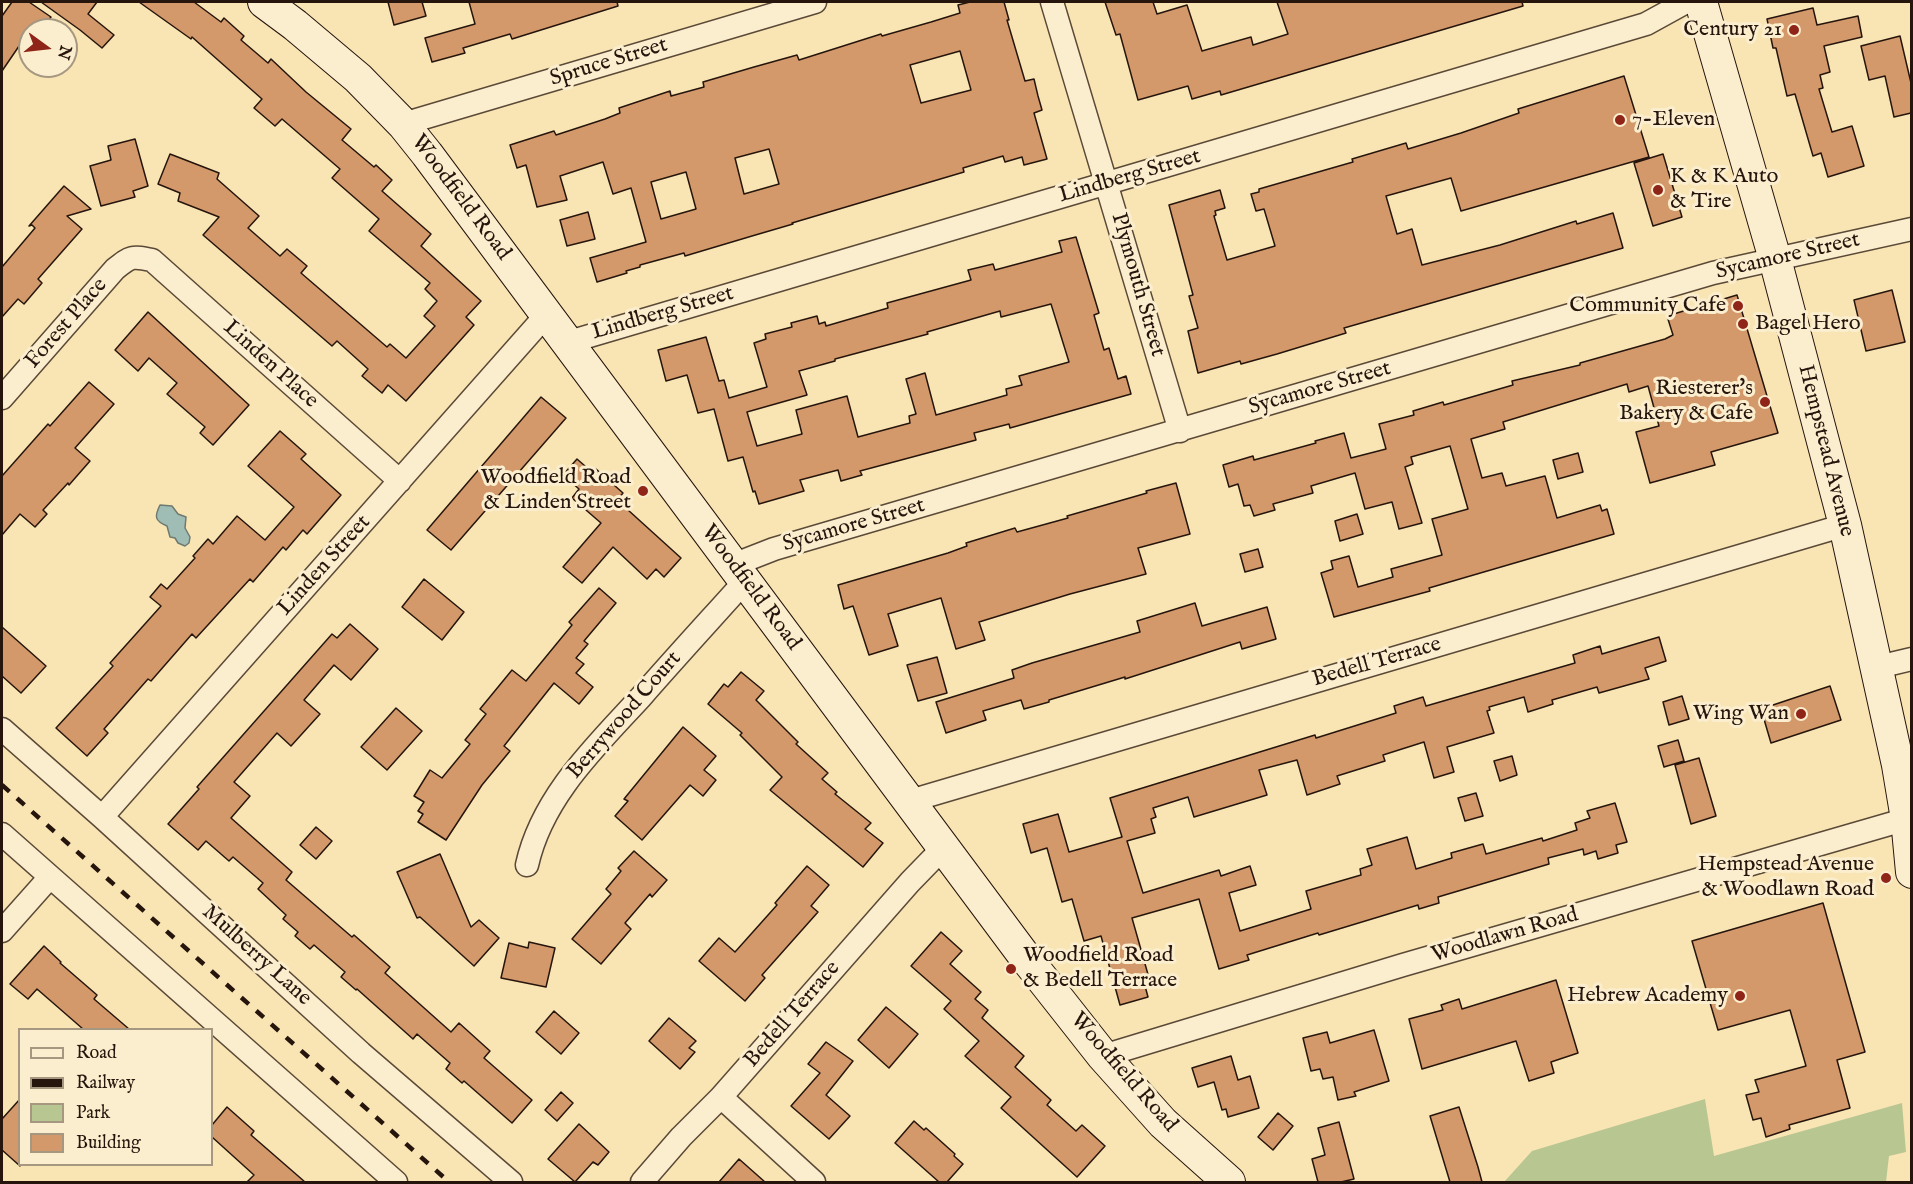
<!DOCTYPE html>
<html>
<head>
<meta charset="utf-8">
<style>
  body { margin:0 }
  #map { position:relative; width:1913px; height:1184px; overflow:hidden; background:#f9e5b4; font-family:"IM FELL English",serif }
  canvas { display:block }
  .frame { position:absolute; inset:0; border:3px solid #26150d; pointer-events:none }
  .legend { position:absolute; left:18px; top:1028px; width:195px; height:138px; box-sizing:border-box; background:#fbeece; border:2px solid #a69781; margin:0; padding:8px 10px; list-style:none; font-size:18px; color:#26150d }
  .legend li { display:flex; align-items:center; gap:12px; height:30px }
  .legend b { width:30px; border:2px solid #a69781 }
  .north { position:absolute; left:18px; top:18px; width:60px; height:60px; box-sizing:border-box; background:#fbeece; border:2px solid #a69781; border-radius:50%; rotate:105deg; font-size:16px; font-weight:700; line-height:24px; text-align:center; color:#26150d }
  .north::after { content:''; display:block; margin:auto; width:21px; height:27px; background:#8f2418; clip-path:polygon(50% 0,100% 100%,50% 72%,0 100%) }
</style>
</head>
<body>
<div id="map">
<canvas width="1913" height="1184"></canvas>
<div class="frame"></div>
<ul class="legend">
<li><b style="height:8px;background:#fbeece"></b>Road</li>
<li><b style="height:8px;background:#26150d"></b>Railway</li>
<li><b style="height:16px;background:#b8c692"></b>Park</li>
<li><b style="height:16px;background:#d3996b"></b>Building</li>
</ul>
<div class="north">N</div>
</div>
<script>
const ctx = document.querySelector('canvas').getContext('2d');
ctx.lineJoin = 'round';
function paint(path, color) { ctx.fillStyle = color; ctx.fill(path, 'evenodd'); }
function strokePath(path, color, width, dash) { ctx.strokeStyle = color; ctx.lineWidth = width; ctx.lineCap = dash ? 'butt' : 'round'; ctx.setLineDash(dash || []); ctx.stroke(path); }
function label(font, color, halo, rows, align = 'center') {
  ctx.font = font + ' "IM FELL English",serif'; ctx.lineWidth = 6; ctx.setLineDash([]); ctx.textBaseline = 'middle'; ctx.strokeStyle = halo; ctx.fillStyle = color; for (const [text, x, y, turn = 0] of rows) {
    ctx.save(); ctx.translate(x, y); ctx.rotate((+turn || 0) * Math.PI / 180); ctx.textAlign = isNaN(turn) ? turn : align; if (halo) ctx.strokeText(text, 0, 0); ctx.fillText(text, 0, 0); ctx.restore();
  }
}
paint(new Path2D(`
  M1705,1099L1714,1156L1902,1103L1906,1152L1889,1156L1886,1182H1504L1532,1151Z`), '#b8c692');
const water = new Path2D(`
  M160,505L172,506L178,514L186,517L185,528L190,537L189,543L185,546L178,543L175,538L170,537L167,526C155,521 154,517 160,505Z`);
paint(water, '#9fbdb4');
strokePath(water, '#6f7a71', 1.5);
const building = new Path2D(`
  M12,2H29L51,17L41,30H30L2,71V16Z
  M41,2H97L88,14L114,35L102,48L80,30Z
  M139,2H194L221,22L224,18L244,36L241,40L268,63L271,59L306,92L351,129L342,140L374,167L376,165L392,180L382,191L431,234L421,246L481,301L466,317L474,325L406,401L388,385L382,393L362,376L368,369L337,341L332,346L203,235L219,217L178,201L180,193L158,184L170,154L219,173L217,179L259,216L248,228L280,256L287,249L307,266L301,273L387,347L390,344L406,358L435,326L424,316L437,301L425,289L430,283L369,231L379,219L332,178L340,169L282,119L275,126L254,108L262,99L192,37L191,39Z
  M388,2H422L426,16L394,25Z
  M469,2H617L618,6L512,39L510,34L463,48L465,53L432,62L425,38L475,24Z
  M970,2H1004L1009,20H1007L1025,81L1034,79L1038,96L1042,110L1034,113L1047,159L1024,165L1022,157L1005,162L1003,156L963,168L964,172L792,223L793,224L752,236L685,256L684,253L640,265V267L626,271L627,273L597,282L590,258L646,242L631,188L613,194L603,162L560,176L567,200L537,207L526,165L517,168L510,145L554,131L556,135L605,119L620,113L619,108L670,91L671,96L704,87L703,82L754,67L797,55L799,60L881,34L882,36L931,22L960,13L958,5ZM960,51L971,90L921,103L910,65ZM769,149L779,184L744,194L735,158ZM686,172L696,209L661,219L651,182Z
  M1105,2H1153L1157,14L1187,5L1202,51L1251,37L1253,45L1288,34L1277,2H1522L1523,6L1221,95L1220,91L1192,99L1188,86L1138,100L1120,34L1116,35Z
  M1813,8L1817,25L1858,16L1862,37L1824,46L1830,72L1820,75L1823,88L1819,89L1832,132L1852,126L1864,166L1828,177L1821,153L1813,156L1795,94L1787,96L1776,48H1773L1767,19Z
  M1900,36L1911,83V113L1894,117L1885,76L1869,80L1861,46Z
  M1624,76L1649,157L1461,211L1451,178L1386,196L1397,234L1412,229L1422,265L1500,245L1576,221L1577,224L1613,213L1623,248L1344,328L1346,333L1277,354L1241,364L1240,361L1198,373L1188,331L1198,328L1189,296L1193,295L1169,205L1220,190L1225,208L1215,211L1216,215L1214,216L1227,260L1275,246L1264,209L1256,211L1251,194L1259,192V189L1353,162L1352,159L1406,143L1408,149L1461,133L1519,113L1518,109Z
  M135,139L148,186L133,191L135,197L101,206L90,166L111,160L108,146Z
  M1663,154L1682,217L1653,226L1634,163Z
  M64,186L91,209L67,216L82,229L38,279L42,283L24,304L18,299L2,317V267L35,228L32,225L29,226Z
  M588,212L595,239L567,246L560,220Z
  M1076,237L1099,313L1094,315L1104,350L1109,348L1118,379L1126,376L1131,394L1010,428L1009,424L974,433L976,440L860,471L862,475L841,481L838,470L800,480L804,491L759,504L755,491L753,492L743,457L728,461L714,409L698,413L687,375L666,381L658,350L706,337L719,381L724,380L729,398L767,387L754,343L766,339L765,334L792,327L791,323L817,316L819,324L825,322L826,326L888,308L887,303L971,280L968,270L993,264L995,270L1062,252L1059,241ZM1051,304L1069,362L1019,376L1022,385L1006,389L1007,395L936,415L925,373L906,379L916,414L909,416L910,423L858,437L847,396L796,410L802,434L757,446L747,412L807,395L799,371L835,361V359L928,334L927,332L1000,311L1001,317Z
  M1892,290L1905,342L1866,351L1854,300Z
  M1737,295L1778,433L1711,452L1715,465L1650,483L1636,432L1659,426L1648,386L1629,392L1627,384L1503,422L1505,429L1471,439L1482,478L1502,473L1506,486L1545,476L1557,518L1600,505L1602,511L1607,509L1614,534L1429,588L1430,591L1334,617L1321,573L1333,569L1331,561L1349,556L1358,587L1393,577L1391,569L1442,555L1432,519L1468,509L1450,446L1411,457L1413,464L1405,467L1422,523L1399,529L1392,502L1365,509L1355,473L1311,486L1313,493L1273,504L1275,510L1254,516L1250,505L1244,506L1238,484L1229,487L1223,465L1253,456L1254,460L1316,443L1315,441L1344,433L1351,458L1386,449L1379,424L1414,415L1413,411L1443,402L1444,405L1513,385L1512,381L1580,365V363L1665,339L1673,335L1667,316Z
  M148,312L249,405L213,445L200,433L205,427L167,394L177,383L149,358L138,371L115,350Z
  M89,382L114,404L75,448L90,461L69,485L68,483L43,510L47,514L35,527L20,514L2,535V476L48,424L50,426Z
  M541,397L566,418L451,550L427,530Z
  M280,431L306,454L301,459L341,495L307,534L303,530L286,550L283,547L253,582L250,579L196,638L192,634L151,681L148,679L104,729L108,733L87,756L56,728L113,666L110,663L161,606L150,597L161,584L167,589L195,558L193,556L208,539L213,544L237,516L265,540L294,507L248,466Z
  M1578,453L1583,472L1558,479L1553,460Z
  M577,459L593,473L596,469L623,493L617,500L681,558L664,577L656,569L647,579L613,547L582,583L563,567L601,523L572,498L579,489L563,475Z
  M1176,483L1190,534L1138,548L1146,574L1070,594L979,622L985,640L956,649L941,598L888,614L898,646L869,655L853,606L844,609L838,585L948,553L967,546L966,543L1015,528L1017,532L1068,518L1067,516L1147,493L1146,491Z
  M1357,514L1363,534L1340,541L1335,521Z
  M1258,549L1263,567L1245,572L1240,554Z
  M424,579L464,612L442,640L402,607Z
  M599,588L616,603L584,641L588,644L576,658L584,664L576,673L593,687L579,704L554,683L504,746L510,751L482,785L446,840L418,822L423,814L418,811L424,802L414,796L430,770L442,778L470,744L465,740L486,714L480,709L512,670L526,681L572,625L569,622Z
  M1195,603L1202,626L1267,607L1276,639L1242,649L1240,642L1125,679V677L1049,700V702L1024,709L1021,700L983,711L986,720L946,733L936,702L1014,678L1012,670L1032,663L1140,632L1137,621Z
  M350,624L378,649L351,680L334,665L304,700L320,714L291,746L277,733L234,782L250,796L231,818L292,872L286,880L352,937L354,935L390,967L385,973L451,1032L459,1023L490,1051L484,1058L532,1100L512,1123L464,1081L462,1083L446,1069L450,1063L417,1034L413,1039L357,989L356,990L341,977L345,972L314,945L310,949L295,936L298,932L283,919L286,915L258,889L263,883L233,857L229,861L206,841L198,850L168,824L199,789L197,787L332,634L337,638Z
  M2,627L46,666L21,693L2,676Z
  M1659,637L1666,661L1645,668L1649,679L1599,693L1597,687L1552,700L1553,704L1528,712L1524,697L1489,707L1490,710L1487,711L1494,733L1447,747L1454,772L1434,778L1424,742L1383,755L1385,761L1337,776L1340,784L1307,795L1297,760L1259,770L1267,795L1194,817L1188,797L1153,808L1156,817L1151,819L1155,833L1127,841L1143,893L1219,870L1221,876L1250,866L1256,885L1229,893L1240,931L1311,909L1306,891L1361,875L1360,869L1372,865L1367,849L1407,837L1416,869L1452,858L1451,853L1483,844L1486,854L1542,838L1543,841L1577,830L1575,823L1590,818L1587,811L1615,803L1627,842L1616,845L1618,853L1598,859L1596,851L1584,855L1583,849L1548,858L1549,864L1438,897L1439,903L1419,909L1418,905L1319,935L1318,933L1247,955L1249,960L1219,969L1199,899L1132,918L1151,985L1145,986L1148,997L1120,1005L1101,936L1084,941L1072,899L1062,902L1047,848L1031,853L1023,824L1058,814L1069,852L1122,837L1110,798L1315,735L1316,738L1396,713L1394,706L1423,697L1426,706L1575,663L1573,655L1600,646L1602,654Z
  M937,657L947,693L918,701L907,665Z
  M741,672L764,691L756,700L798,742L796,744L828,773L822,779L837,792L835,794L871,823L865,829L883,843L863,867L770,790L782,777L740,735L742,733L708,704L724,684L728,687Z
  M1830,686L1841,720L1771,743L1761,709Z
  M1682,696L1689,719L1669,725L1663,702Z
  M396,708L422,731L387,770L361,747Z
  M683,727L716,756L704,770L716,780L703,796L690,785L642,840L615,816L628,801L624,799Z
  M1678,740L1684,761L1664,767L1658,746Z
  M1512,756L1517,775L1500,781L1494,761Z
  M1699,758L1716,816L1691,824L1675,765Z
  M1476,793L1483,816L1465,821L1458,798Z
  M316,827L332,841L316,859L300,845Z
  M634,851L667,880L652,897L650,894L625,923L631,929L601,964L572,939L611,894L606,889L621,871L618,868Z
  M440,854L471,927L479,920L499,938L474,966L420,917L417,918L397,872Z
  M807,866L829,885L811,906L818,912L762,975L765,978L745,1001L699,961L719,938L735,952L777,905L775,903Z
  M1823,903L1865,1052L1837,1060L1850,1108L1789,1125L1790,1129L1766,1137L1761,1118L1753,1120L1746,1095L1759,1092L1755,1080L1806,1066L1790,1010L1718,1030L1692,941Z
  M941,932L962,951L950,964L981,992L975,999L988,1010L982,1018L1024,1056L1015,1067L1051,1100L1047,1105L1076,1131L1082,1125L1105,1146L1077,1177L1001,1108L1011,1097L965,1056L979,1041L944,1009L951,1001L911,966Z
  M529,942L555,948L546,987L501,978L509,943L528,948Z
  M44,946L61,962L60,963L97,995L94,999L129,1029H83L37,989L28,999L10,984Z
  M1556,980L1578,1053L1551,1062L1554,1073L1529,1081L1516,1041L1422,1069L1409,1019L1443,1010L1441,1005L1459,999L1462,1009Z
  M886,1007L918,1034L889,1068L858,1040Z
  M554,1011L579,1033L561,1054L536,1032Z
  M669,1018L696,1041L689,1048L695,1052L680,1069L649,1041Z
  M1374,1030L1389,1081L1354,1092L1356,1096L1338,1100L1333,1077L1323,1079L1320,1069L1311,1071L1303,1038L1327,1032L1330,1043Z
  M826,1042L853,1061L826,1095L850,1116L829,1139L791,1106L820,1073L808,1064Z
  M1231,1056L1238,1080L1250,1076L1259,1108L1228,1117L1226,1109L1222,1110L1214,1082L1198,1087L1192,1068Z
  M561,1092L573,1103L557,1121L545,1110Z
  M20,1099V1166L2,1150V1119Z
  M227,1107L254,1131L251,1135L305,1182H247L254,1175L212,1137V1125Z
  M1459,1107L1478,1167L1482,1182H1450L1430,1116Z
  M1278,1113L1293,1126L1273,1150L1258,1137Z
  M914,1121L924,1130L926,1128L955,1154L954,1156L963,1164L947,1182H939L895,1143Z
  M1339,1122L1354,1179L1341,1182H1318L1312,1159L1325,1155L1318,1128Z
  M579,1124L609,1152L598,1165L593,1162L575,1182L548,1159Z
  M739,1159L765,1182H719Z`);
paint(building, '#d3996b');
strokePath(building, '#26150d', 1.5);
const minor = new Path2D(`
  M1052,2L1180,431
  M403,124L815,2
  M569,342L1646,24L1686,2
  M2,398L115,269C131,256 132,256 152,260L400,481
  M733,565L774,549L1713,273L1912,229
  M1878,667L1912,659
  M2,729L102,817L361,1053L511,1182
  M910,801L1845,525
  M102,817L547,314
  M2,834L396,1182
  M527,865C542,797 595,747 641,697C675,658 710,620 745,581
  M2,931L50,877
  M1103,1056L1403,965L1907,819
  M721,1097L814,1182
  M642,1182L681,1137L721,1097L910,882L944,847`);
const secondary = new Path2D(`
  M264,2L295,25L358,78L403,124L427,154L1025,957L1103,1056L1163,1123L1229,1182
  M1701,2L1775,259L1845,525L1898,765L1907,819L1912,872`);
strokePath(minor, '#5b4937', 25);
strokePath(secondary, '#26150d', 34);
strokePath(minor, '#fbeece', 22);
strokePath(secondary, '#fbeece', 32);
strokePath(new Path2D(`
  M2,785L449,1182`), '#26150d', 4.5, [10, 10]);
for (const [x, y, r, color] of [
  [1794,30,6,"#8f2418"],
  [1620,120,6,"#8f2418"],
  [1658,190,6,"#8f2418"],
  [1738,306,6,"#8f2418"],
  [1743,324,6,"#8f2418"],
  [1765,402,6,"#8f2418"],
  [643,491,6,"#8f2418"],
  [1801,714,6,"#8f2418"],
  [1886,878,6,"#8f2418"],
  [1011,969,6,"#8f2418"],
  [1740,996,6,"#8f2418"]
]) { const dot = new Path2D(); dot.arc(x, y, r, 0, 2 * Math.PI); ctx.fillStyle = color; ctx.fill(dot); strokePath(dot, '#fbeece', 2); }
label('22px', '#26150d', '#fbeece', [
  ["Century 21",1782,30],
  ["7-Eleven",1632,120,"left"],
  ["K & K Auto",1670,177,"left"],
  ["& Tire",1670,202,"left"],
  ["Community Cafe",1726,306],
  ["Bagel Hero",1755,324,"left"],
  ["Riesterer's",1753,389],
  ["Bakery & Cafe",1753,414],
  ["Woodfield Road",631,478],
  ["& Linden Street",631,503],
  ["Wing Wan",1789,714],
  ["Hempstead Avenue",1874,865],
  ["& Woodlawn Road",1874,890],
  ["Woodfield Road",1023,956,"left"],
  ["& Bedell Terrace",1023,981,"left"],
  ["Hebrew Academy",1728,996]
], 'right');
label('22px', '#26150d', '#fbeece', [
  ["Spruce Street",609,63,-17],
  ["Lindberg Street",1130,177,-16],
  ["Woodfield Road",460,198,53],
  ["Sycamore Street",1788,257,-13],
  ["Plymouth Street",1137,285,74],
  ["Lindberg Street",663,314,-16],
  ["Forest Place",67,324,-49],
  ["Linden Place",270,365,42],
  ["Sycamore Street",1320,389,-16],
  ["Hempstead Avenue",1825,451,76],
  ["Sycamore Street",854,526,-16],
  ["Linden Street",325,566,-48],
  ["Woodfield Road",750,588,53],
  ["Bedell Terrace",1377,663,-16],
  ["Berrywood Court",625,716,-49],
  ["Woodlawn Road",1505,936,-16],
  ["Mulberry Lane",256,956,42],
  ["Bedell Terrace",793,1015,-49],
  ["Woodfield Road",1123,1073,49]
]);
</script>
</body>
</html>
